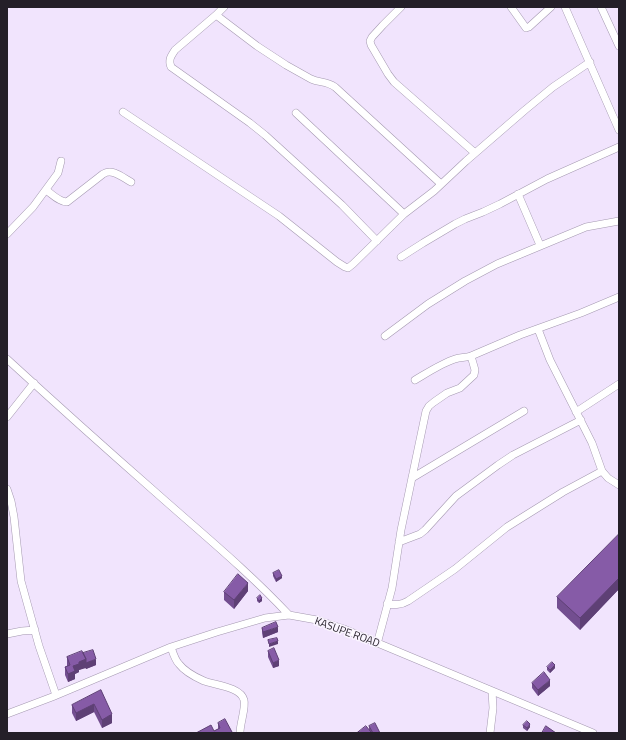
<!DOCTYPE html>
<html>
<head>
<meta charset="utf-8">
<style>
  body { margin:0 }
  #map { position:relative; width:626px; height:740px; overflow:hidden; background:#f1e4fd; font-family:"Titillium Web",sans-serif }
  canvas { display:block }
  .frame { position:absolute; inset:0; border:8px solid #241f28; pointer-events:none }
</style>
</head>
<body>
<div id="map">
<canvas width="626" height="740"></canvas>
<div class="frame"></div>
</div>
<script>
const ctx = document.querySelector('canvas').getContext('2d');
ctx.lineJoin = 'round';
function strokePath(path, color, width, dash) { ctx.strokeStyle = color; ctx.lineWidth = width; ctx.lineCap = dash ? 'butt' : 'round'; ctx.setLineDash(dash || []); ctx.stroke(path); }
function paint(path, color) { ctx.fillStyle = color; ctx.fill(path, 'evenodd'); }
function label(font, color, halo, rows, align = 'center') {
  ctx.font = font + ' "Titillium Web",sans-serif'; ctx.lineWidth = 3; ctx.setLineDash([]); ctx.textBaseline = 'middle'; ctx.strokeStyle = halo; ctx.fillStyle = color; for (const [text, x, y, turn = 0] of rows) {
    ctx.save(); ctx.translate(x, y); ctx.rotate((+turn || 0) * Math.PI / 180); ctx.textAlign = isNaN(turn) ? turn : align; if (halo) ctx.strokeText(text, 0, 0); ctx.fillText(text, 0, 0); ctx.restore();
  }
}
const minor = new Path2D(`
  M224,7L216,15L257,46L286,65L311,79C320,83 326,81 335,87L441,184
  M401,7L383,25L372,37L370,41L371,45L388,74L394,82L475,153
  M511,7L526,28L529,27L551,7
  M565,7L619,130
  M601,7L619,46
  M216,15L175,50C171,56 168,60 171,67L250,123L265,135L342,205L377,241
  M123,112L279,216L337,262L345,267L348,268L353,264L404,214L434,191L466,161L525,110L553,87L590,62
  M296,113L404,214
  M46,190C52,194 59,202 67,202L103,174C112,168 122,177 131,182
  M518,194L540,245
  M7,234L33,207L58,173L61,161
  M401,257L423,243L455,224L465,219L483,212L500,204L547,179L619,147
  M538,329L550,360L592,443L602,471L608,478L619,485
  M385,336L428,304L465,281L497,264L586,227L619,221
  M7,359C55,403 104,447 153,490C199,531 247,570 289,615
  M415,380C427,373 442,363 455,359C460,357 465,358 471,356L520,335L581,313L619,297
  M576,412L619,384
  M7,417L34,383
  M412,478L524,411
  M7,489L11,501L14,517L21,581L39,646L56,695
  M399,542L420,534L425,530L456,496L498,465L513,455L581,420
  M387,604C396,605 401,605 408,601L455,569L507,527L563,492L602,471
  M7,634L22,631L35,630
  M377,644L392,588L401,530L426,411L429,406L434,402L447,393L460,388L474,375L475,370L471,356
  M171,647C173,653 175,660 179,664C185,672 195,677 204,681C215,685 241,687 244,700C246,708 240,723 240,733
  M7,714L52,697L171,647L217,632L265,618L289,615L317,620L344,629L593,733
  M490,733L493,708L492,691`);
strokePath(minor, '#a498b0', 8);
strokePath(minor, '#fff', 7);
paint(new Path2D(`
  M619,534V589L580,630L557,608V597Z
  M273,573L282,578L276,582L273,576Z
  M248,591L234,609L224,600V592Z
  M257,598L262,601L259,603L257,601Z
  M262,628L278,632L263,638L262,633Z
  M268,651L279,666L273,668L268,657Z
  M83,653L96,665L86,669V667L79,670V672L75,674V679L68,682L65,675V667L67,666V657Z
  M547,667L555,668L550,673L547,670Z
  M532,683L550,686L538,696L532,688Z
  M101,690L112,723L102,728L94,712L76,721L72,713V705Z
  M218,723L232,733L214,731L218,729Z
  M523,725L530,727L527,731L523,728Z
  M369,726L380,733H357L369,730Z`), '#734e90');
paint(new Path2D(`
  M282,576V578L276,582V579Z
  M619,578V589L580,630V618Z
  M248,583V591L234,609V600Z
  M262,598V601L259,603V601Z
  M278,627V632L263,638V632Z
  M278,641V644L269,647V644Z
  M86,659V668L79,670V672L75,674V679L68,682V674L73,666L79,662Z
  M96,659V665L86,669V663Z
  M279,660V666L273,668V663Z
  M555,665V668L550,673V670Z
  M550,680V686L538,696V690Z
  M94,704V712L76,721V713Z
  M112,714V723L102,728V720Z
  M530,724V727L527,731V728Z`), '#5e4075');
const building = new Path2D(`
  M619,534V578L580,618L557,597Z
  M279,570L282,576L276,579L273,573Z
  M238,574L248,583L234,600L224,592Z
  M260,595L262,598L259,601L257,598Z
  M276,622L278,627L263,632L262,628Z
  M277,638L278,641L269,644L268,640Z
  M274,648L279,660L273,663L268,651Z
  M93,650L96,659L86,663V659L83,653Z
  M82,651L86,659L79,662V664L73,666L75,671L68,674L65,667L70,665L67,657Z
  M552,662L555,665L550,670L547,667Z
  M544,672L550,680L538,690L532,683Z
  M101,690L112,714L102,720L94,704L76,713L72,705Z
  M225,719L232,732L230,733H196L211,725L214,731L220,728L218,723Z
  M527,721L530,724L527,728L523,725Z
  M375,723L380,733H373L369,726Z
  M366,726L371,732L369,733H357Z
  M546,726L556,733H542Z`);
paint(building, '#865ba7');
strokePath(building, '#5e4075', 1);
label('11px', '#241f28', '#faf4ff', [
  ["KASUPE ROAD",347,633,20]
]);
</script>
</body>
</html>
